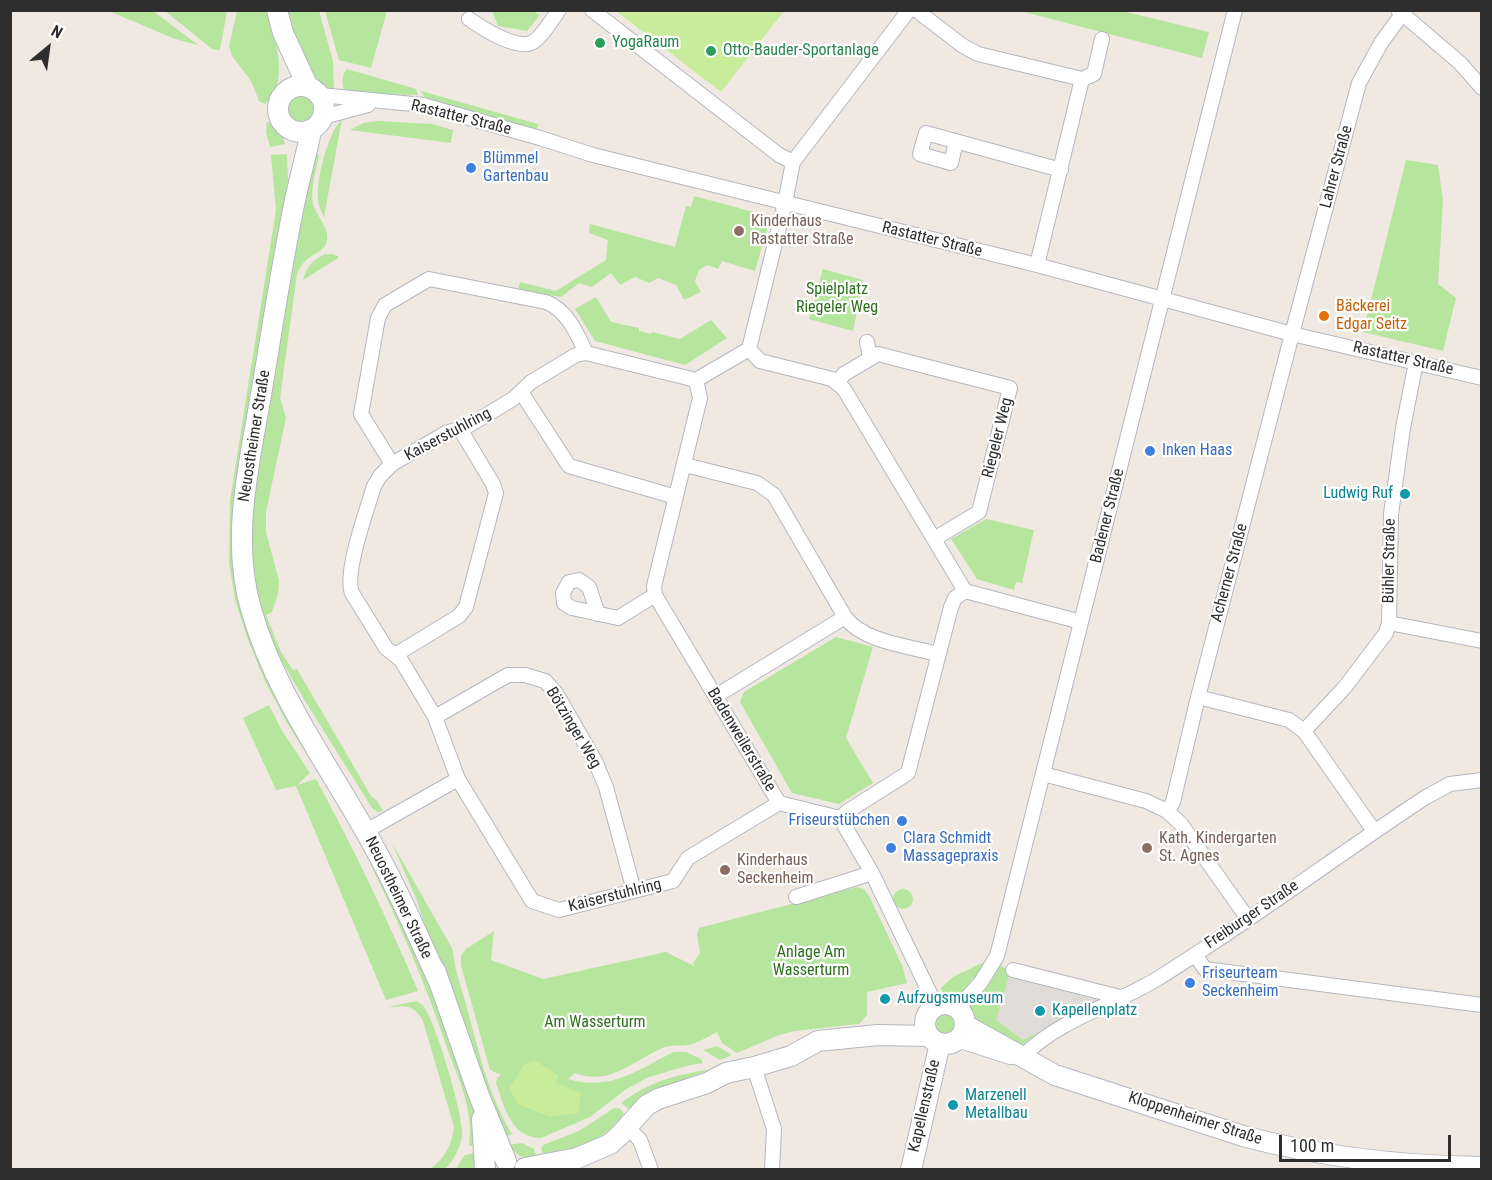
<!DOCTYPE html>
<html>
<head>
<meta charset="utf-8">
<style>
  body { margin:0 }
  #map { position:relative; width:1492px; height:1180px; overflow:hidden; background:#efe9e1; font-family:"Roboto Condensed",sans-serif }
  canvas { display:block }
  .frame { position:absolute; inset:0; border:12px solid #2e2e2e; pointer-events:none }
  .north { position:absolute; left:18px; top:18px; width:60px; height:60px; -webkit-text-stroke:4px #fff; paint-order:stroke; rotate:29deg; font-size:16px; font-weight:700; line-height:24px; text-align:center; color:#2e2e2e }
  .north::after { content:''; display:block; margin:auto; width:21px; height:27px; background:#2e2e2e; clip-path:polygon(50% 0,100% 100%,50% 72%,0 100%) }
  .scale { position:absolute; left:1279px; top:1135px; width:172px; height:27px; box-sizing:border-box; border:3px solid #2e2e2e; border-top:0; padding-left:8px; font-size:18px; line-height:21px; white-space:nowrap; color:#2e2e2e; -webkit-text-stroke:4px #fff; paint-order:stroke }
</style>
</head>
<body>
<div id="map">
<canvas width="1492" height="1180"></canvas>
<div class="frame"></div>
<div class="north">N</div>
<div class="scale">100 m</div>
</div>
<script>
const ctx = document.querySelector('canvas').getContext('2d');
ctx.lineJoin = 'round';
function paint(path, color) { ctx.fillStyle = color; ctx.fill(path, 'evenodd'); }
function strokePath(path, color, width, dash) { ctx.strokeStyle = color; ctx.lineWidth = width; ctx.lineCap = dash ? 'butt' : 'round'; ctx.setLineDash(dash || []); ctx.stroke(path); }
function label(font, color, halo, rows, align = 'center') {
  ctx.font = font + ' "Roboto Condensed",sans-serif'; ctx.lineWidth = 4.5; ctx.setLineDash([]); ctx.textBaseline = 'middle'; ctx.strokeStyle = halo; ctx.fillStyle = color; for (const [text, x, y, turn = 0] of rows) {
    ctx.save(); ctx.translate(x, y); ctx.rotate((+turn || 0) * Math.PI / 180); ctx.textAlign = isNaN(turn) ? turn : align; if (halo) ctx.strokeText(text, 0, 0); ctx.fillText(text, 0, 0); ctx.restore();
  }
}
paint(new Path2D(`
  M109,11H153L198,45L175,39Z
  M165,11H227L220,50L212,49Z
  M237,11H269C275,35 290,88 265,104L259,101L251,81L232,56L229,46Z
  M283,11H319L333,61L334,92L317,84L309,77Z
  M325,11H387L371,68L339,60Z
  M492,11H533L540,15L527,31L498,26Z
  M1020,11H1122L1209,32L1202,58Z
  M347,69L416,89L418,95L344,93C343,84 340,76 347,69Z
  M421,91L538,124L537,129L425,98Z
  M288 108a13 13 0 1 1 26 0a13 13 0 1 1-26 0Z
  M342,119L324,217C321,211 318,205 318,199C316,179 328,133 342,119Z
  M378,121L432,124L453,130L451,143L350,130L363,123Z
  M267,122C280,123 282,134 285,144L270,147L266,132Z
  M316,152L319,156C316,171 310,189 313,204C316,216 332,230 326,244C320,256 305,253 297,274L280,398L286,418L266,512V532L279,581L278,594L272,612L266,615L281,652L293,670L297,669L371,796L377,801L383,811L378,812L372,808L305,701L265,632L254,593L249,511L296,223Z
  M287,154L288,181L241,596L371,847L365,851L326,785L287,723L265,681L248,640L235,600L229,562L230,500L276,210L271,155Z
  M1406,160L1438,165L1443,200L1438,284L1456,298L1443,351L1363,332Z
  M694,196L761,214L768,226L755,271L722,261L718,269L707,265L699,270L695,281L701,292L684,300L676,285L658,278L649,283L635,277L620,285L611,273L592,287L579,283L561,297L518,290L520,282L556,291L606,260L608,240L589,233L590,224L675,247L686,206L691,207Z
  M325,254H332L338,256V258L303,280C307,266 312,261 325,254Z
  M823,269L863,280L853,331L809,319Z
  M596,297L611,322L639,328V331L651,334L652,332L680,339L711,320L727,338L685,365L595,341L575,309Z
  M986,519L1034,530L1022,583L1016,582L1014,590L977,579L951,539Z
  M836,637L873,647L846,738L873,783L839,804L792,793L740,702L744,692Z
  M269,705L281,729L310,773L297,785L316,779C354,849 387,918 418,991L386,1000L296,786L276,790L243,718Z
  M392,843L453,950C454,970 462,988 467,1008C480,1055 487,1091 512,1134L504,1138L442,977L416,898Z
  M373,853L396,896L474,1100L479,1144L469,1146C474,1111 459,1080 447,1048C425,982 398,920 367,857Z
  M857,887L864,889L869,896L902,965L907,983L867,992V1015L859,1024L795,1031L779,1035L737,1053L722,1043L717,1032C709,1036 701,1041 692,1044C684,1047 673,1044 665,1047C634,1059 611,1087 575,1073L568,1079C611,1092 638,1069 674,1052H686L701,1059L703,1063L690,1065L646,1078L625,1090L590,1117L541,1138C511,1138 504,1106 496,1083L497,1078L501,1075L490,1070L461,965V955L466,949L494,931L491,960L543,979L666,952L694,966L693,963L700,953L697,934L699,928Z
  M893 899a10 10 0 1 1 20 0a10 10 0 1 1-20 0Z
  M988,960L1020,975L1112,1000L1042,1030L1019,1047L969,1021L957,1004L944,998L941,988L953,977Z
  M417,1001C419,1003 422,1004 424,1007C435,1020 465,1119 462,1137C460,1148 453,1162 445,1169H430C445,1159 452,1144 454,1127L423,1021C413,1003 406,1007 387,1007Z
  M935 1024a10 10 0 1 1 20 0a10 10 0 1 1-20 0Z
  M717,1046L732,1055L720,1060L703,1050Z
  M711,1069L665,1087L630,1110L621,1103C650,1081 676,1075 711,1069Z
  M614,1108H619L624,1113C607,1140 575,1150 545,1156L541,1149L543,1145L579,1131Z
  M522,1143L534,1149L537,1159C524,1159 517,1156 508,1145Z
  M479,1152L475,1169L455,1170L465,1155Z`), '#b6e59e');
paint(new Path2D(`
  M616,11H784L721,92Z
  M534,1060L558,1075L556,1083L581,1093L578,1113L550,1117L518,1104L509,1088L525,1064Z`), '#c9ec9a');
paint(new Path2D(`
  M1010,973L1099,997V1002L1023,1040L996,1020Z`), '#dfdcd8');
const street = new Path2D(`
  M592,10L779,155L793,162
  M916,10L963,46L978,54L1082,79L1037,265
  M1398,10L1460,63L1482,88
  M469,19C482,28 515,49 531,43C540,40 553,18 559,10
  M1082,79L1094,74L1102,39
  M320,95L423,105L540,138L593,155L1037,265L1292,334L1482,378
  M323,117L368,105
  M956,142L951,163L920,154L926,133L1061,170
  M867,342L870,358
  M749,349L760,361L832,379L844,389L965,591L1081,622
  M696,380L586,353L576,355L531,382L513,399L468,426L446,433L392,464L380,476L374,486C367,510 344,572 352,593L386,648L401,660L435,717L458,779L532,901L559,910L673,881L688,858L779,803
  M696,380L700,398L654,586L655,595L779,803L840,818L872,873L936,1006
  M696,380L749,349L785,203L793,162L909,10
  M838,382L844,374L878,354L1010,388L979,512L934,539
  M521,392L569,466L676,497
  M392,464L361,414L378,318L385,305L429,279L546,302C567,310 577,333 586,353
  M685,465L757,483L774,495L845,617
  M598,614L589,587L579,580L569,582L563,593L564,603L572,608L618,618L655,595
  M1389,623L1482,641
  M395,655L459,616L466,607L496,493L493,484L460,429
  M716,696L845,617C863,642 909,646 937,654
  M1198,697L1289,720L1304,731L1374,831
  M435,717L508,675H525L545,681L556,693L595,761L606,787L634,891
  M1304,731L1345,687L1386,633L1389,623L1391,514L1403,428L1416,362
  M1043,774L1146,801L1167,811L1181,824L1248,919
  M1167,811L1173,802L1198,697L1292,334L1359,83L1381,43L1405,10
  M840,818L848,811L908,773L951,607L955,598L965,591
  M366,831L458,779
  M796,897L872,873
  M1195,955L1205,969L1482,1005
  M1013,970L1124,998
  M957,1009L981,982L997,956L1235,10
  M957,1040L1010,1057L1023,1056C1060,1019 1114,1005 1157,979C1249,922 1336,856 1426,797L1450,784L1482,780
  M754,1067L774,1129L772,1170
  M627,1127L640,1140L651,1170`);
const secondary = new Path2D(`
  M277,10L283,33L308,87
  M278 109a23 23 0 1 1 46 0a23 23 0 1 1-46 0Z
  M311,131C306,157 298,183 293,210C281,269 272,329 262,389C250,461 230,537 251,609C273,687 320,753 360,822C390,873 414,926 438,980
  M435,970L478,1093L506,1161
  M925 1024a20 20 0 1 1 40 0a20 20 0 1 1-40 0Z
  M965,1025L1055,1075L1243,1136C1321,1157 1400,1166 1482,1167
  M482,1119L485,1169
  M525,1168L572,1159
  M560,1170L575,1159L610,1144L619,1136L647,1105L658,1099L707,1083L726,1073L754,1067L791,1056L818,1041L878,1035L929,1036
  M911,1170L940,1043`);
strokePath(street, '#b4b7c1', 16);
strokePath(secondary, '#b4b7c1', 22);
strokePath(street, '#fff', 14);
strokePath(secondary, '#fff', 20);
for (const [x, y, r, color] of [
  [600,43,6,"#2e9e5b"],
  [711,51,6,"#2e9e5b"],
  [471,168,6,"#3f7fe0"],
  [739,231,6,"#8d6e63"],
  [1324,316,6,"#e8710a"],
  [1150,451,6,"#3f7fe0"],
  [1405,494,6,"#0f9aa8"],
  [902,821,6,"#3f7fe0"],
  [891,848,6,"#3f7fe0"],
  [1147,848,6,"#8d6e63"],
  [725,870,6,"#8d6e63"],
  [1190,983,6,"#3f7fe0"],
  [885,999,6,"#0f9aa8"],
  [1040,1011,6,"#0f9aa8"],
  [953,1105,6,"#0f9aa8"]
]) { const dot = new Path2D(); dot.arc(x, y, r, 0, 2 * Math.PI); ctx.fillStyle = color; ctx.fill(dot); strokePath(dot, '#fff', 2); }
label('16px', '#27864d', '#fff', [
  ["YogaRaum",612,43],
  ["Otto-Bauder-Sportanlage",723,51]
], 'left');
label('16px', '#2e2e2e', '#fff', [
  ["Rastatter Straße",461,118,14],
  ["Lahrer Straße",1337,167,-75],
  ["Rastatter Straße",932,240,14],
  ["Rastatter Straße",1403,359,13],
  ["Kaiserstuhlring",448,435,-28],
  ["Neuostheimer Straße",255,436,-81],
  ["Riegeler Weg",998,438,-76],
  ["Badener Straße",1108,516,-76],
  ["Bühler Straße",1390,561,-89],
  ["Acherner Straße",1230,573,-75],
  ["Bötzinger Weg",573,728,59],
  ["Badenweilerstraße",741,740,59],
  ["Kaiserstuhlring",615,896,-14],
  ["Neuostheimer Straße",398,898,64],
  ["Freiburger Straße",1252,915,-34],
  ["Kapellenstraße",925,1106,-77],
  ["Kloppenheimer Straße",1195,1119,18]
]);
label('16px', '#366cbe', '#fff', [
  ["Blümmel",483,159],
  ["Gartenbau",483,177],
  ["Inken Haas",1162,451],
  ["Friseurstübchen",890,821,"right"],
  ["Clara Schmidt",903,839],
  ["Massagepraxis",903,857],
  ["Friseurteam",1202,974],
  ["Seckenheim",1202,992]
], 'left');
label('16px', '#785e54', '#fff', [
  ["Kinderhaus",751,222],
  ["Rastatter Straße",751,240],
  ["Kath. Kindergarten",1159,839],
  ["St. Agnes",1159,857],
  ["Kinderhaus",737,861],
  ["Seckenheim",737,879]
], 'left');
label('16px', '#2c6e1b', '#fff', [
  ["Spielplatz",837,290],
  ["Riegeler Weg",837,308],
  ["Anlage Am",811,953],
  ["Wasserturm",811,971],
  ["Am Wasserturm",595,1023]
]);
label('16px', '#c56008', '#fff', [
  ["Bäckerei",1336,307],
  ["Edgar Seitz",1336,325]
], 'left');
label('16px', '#0d838f', '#fff', [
  ["Ludwig Ruf",1393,494,"right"],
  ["Aufzugsmuseum",897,999],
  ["Kapellenplatz",1052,1011],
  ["Marzenell",965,1096],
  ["Metallbau",965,1114]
], 'left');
</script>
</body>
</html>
